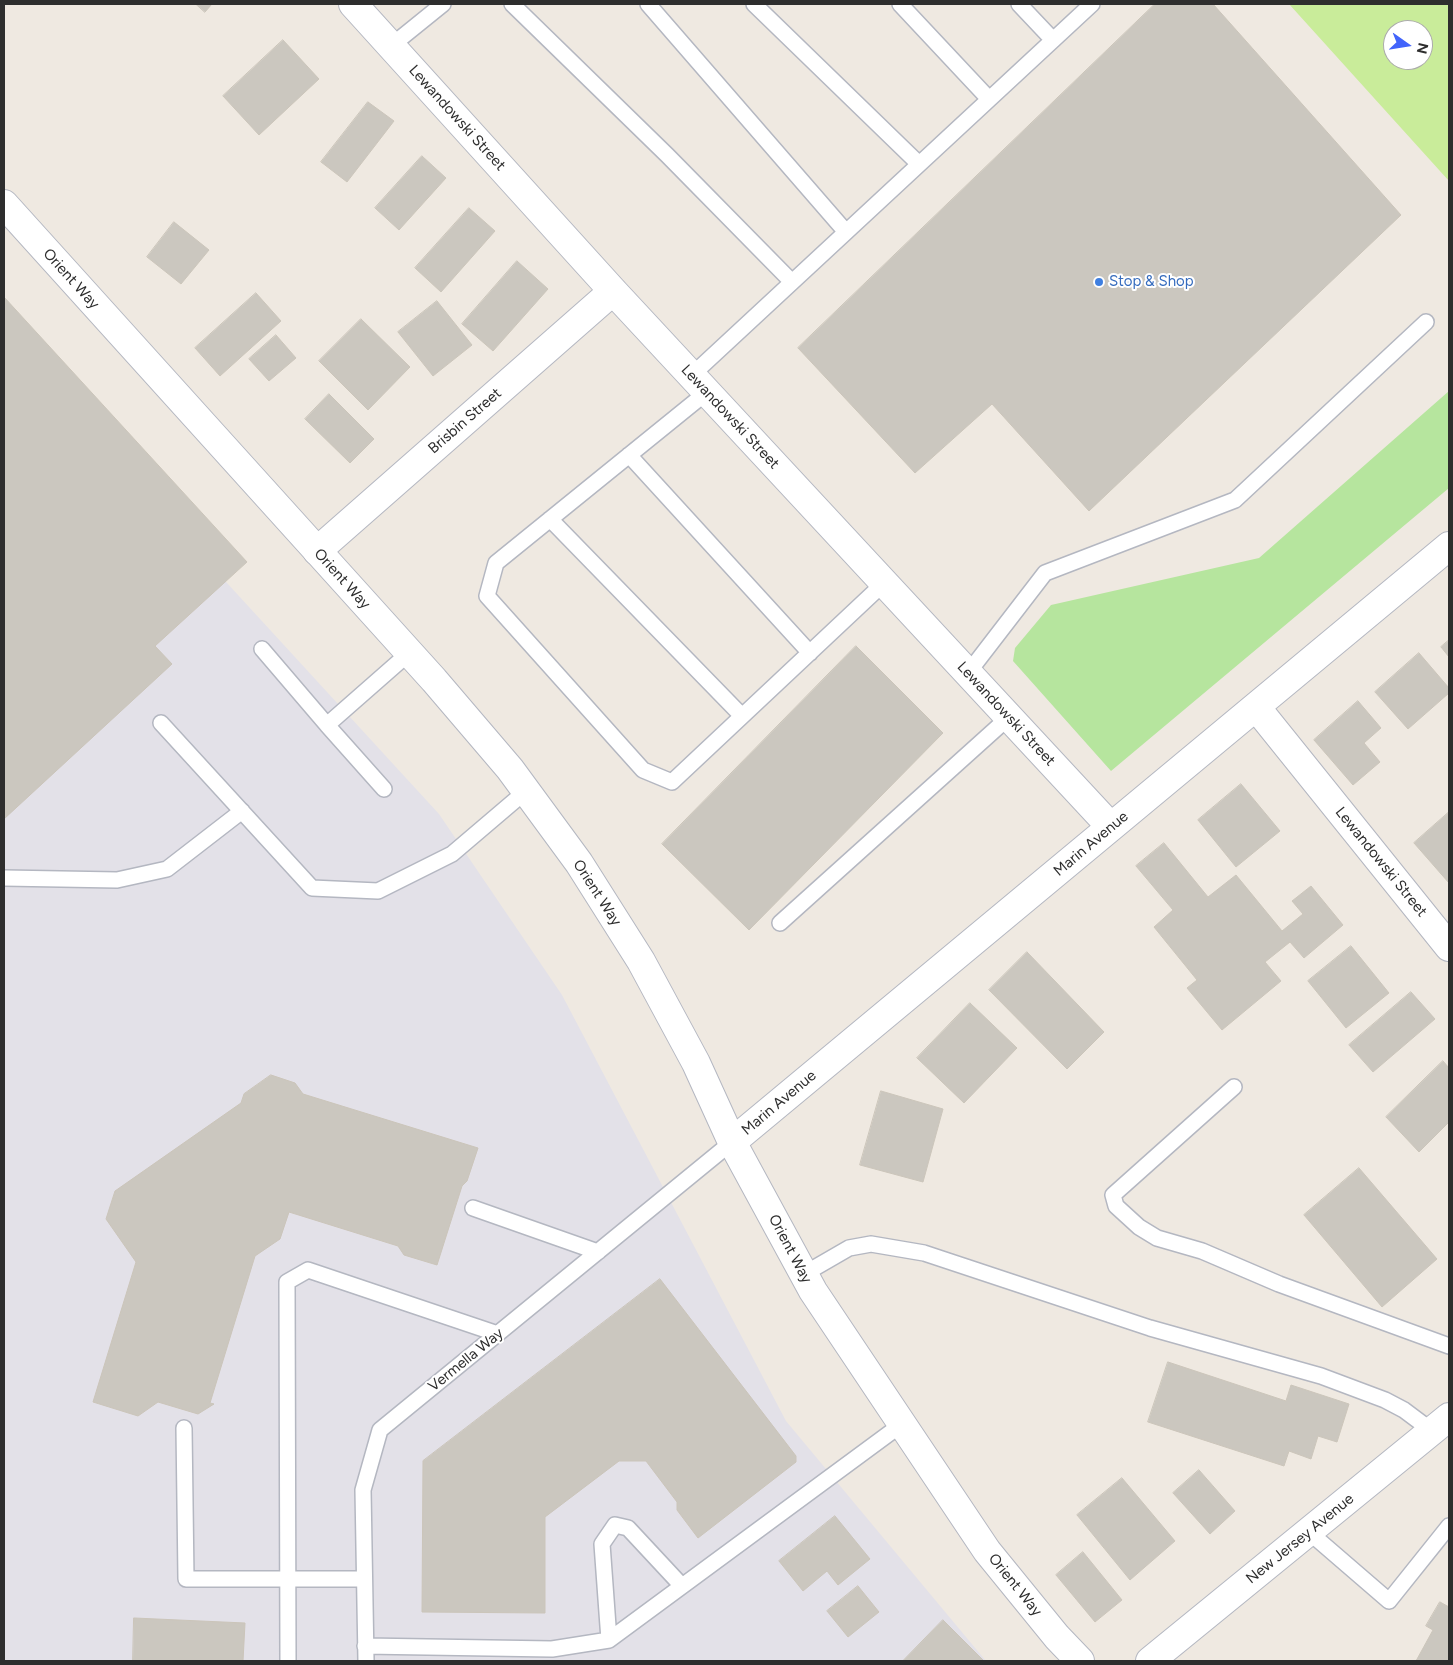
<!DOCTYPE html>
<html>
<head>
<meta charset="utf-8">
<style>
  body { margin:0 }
  #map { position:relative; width:1453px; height:1665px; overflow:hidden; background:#efe9e1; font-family:Figtree,sans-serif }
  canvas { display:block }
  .frame { position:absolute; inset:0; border:5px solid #2e2e2e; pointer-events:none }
  .north { position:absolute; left:1383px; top:20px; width:50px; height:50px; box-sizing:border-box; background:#fff; border:1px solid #ababab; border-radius:50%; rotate:103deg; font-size:14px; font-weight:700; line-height:20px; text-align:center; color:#2e2e2e }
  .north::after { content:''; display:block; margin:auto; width:18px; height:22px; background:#4264fb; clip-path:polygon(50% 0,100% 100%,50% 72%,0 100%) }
</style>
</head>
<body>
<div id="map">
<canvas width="1453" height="1665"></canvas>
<div class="frame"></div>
<div class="north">N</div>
</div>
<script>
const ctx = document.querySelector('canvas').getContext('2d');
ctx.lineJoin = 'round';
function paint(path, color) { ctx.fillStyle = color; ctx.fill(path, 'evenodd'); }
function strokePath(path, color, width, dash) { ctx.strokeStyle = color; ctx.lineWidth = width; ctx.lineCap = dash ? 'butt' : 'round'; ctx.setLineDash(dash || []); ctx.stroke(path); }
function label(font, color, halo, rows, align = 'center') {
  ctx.font = font + ' Figtree,sans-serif'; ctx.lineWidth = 4; ctx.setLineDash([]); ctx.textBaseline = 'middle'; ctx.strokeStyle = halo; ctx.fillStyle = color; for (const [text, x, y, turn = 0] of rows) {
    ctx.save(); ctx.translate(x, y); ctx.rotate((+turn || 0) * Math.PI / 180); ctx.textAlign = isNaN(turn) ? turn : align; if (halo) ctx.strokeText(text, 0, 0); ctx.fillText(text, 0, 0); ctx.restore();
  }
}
paint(new Path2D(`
  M4,340L439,814L562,995L786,1421L986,1661H4Z`), '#e3e1e8');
paint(new Path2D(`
  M1449,391V488L1111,771L1013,661L1015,648L1051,605L1259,558Z`), '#b6e59e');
paint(new Path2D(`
  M1289,4H1449V181ZM1393,30H1423V60H1393Z`), '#c9ec9a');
const building = new Path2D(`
  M196,4H212L205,12Z
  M1155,4H1213L1401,215L1089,511L992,404L915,473L798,348Z
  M283,40L319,79L259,135L223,96Z
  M368,102L394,121L347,182L321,162Z
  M422,156L446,178L399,230L375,208Z
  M469,208L495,231L441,292L415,268Z
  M174,222L209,250L181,284L147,257Z
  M517,261L548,289L493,351L462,324Z
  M256,293L281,321L220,376L195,348Z
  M4,297L247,562L155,646L172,664L4,819Z
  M437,301L472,345L433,376L398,332Z
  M361,319L410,367L368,410L319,361Z
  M276,335L296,358L269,381L249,359Z
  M329,394L374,439L350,463L305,419Z
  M1449,640V657L1441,647Z
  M856,646L943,733L749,930L662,844Z
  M1419,653L1449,688V693L1408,729L1375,692Z
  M1358,701L1381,728L1364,743L1380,762L1353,785L1314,740Z
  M1241,784L1280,831L1236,867L1198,820Z
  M1449,812V883L1414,843Z
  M1164,843L1208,897L1236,875L1282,931L1303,914L1292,901L1311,886L1343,925L1304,958L1290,942L1265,962L1281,981L1222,1030L1187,988L1197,980L1154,927L1173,910L1136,866Z
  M1351,946L1389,993L1346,1028L1308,981Z
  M1027,952L1104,1032L1067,1069L989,990Z
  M1411,992L1435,1019L1373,1072L1349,1045Z
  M970,1003L1017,1048L964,1103L917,1058Z
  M1443,1061L1449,1068V1122L1419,1152L1386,1117Z
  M271,1075L295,1083L303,1094L478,1148L467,1181L462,1186L437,1265L404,1255L398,1246L289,1212L280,1239L255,1256L210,1403L214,1404L198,1414L158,1402L138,1416L93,1402L136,1262L106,1219L115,1191L241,1103L244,1094Z
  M881,1091L943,1109L923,1182L860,1165Z
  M1359,1168L1437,1259L1382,1307L1304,1215Z
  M660,1279L796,1456V1462L698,1538L677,1510V1502L646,1461H619L545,1517V1613L422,1612L423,1461Z
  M1168,1362L1286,1401L1291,1385L1349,1404L1337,1442L1318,1436L1311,1459L1289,1451L1284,1466L1148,1422Z
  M1199,1470L1235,1511L1210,1534L1173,1493Z
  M1122,1478L1175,1541L1130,1580L1077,1515Z
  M835,1516L870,1559L838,1585L827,1571L803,1591L779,1561Z
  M1083,1552L1122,1600L1095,1622L1056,1575Z
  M858,1586L879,1612L848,1637L827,1611Z
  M1440,1602L1449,1607V1661H1416L1433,1630L1426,1626Z
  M134,1618L245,1623L243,1661H133Z
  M943,1620L984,1661H903Z`);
paint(building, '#cbc7bf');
strokePath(building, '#cbc5ba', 1);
const lane = new Path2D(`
  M512,4L667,155L792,282
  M648,4L846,232
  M754,4L919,164
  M900,4L989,99
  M1019,4L1053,40
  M391,46L443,4
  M692,375L1092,4
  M707,392L496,563L487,596L643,770L672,782L884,583
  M629,455L810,653
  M550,519L742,716
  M262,649L327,725
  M968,673L1045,573L1235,500L1426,322
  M161,723L312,888L378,891L452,854L526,791
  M384,789L327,725L409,653
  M4,878L117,880L167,869L242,811
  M780,923L1009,717
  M1234,1087L1113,1195L1116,1206L1139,1227L1157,1238L1202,1251L1279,1284L1449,1346
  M473,1208L598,1252
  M804,1274L849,1248L871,1244L924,1253L1150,1328L1321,1376L1385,1400L1404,1410L1432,1431
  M184,1428L186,1579H364
  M1309,1532L1389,1601L1449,1526
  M609,1640L602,1544L615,1525L628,1528L682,1586
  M365,1646L552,1649L609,1640L902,1424
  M288,1661L287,1282L308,1270L498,1334
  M366,1661L363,1490L380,1430L732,1142`);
const street = new Path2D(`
  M353,4L613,291L1111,827
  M317,551L613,291
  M1256,707L1449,947
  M732,1142L1449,546
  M1150,1661L1449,1417`);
const secondary = new Path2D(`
  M4,204L434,680L510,769L579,863L641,961L696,1063L732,1142L813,1291L987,1551L1057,1637L1080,1661`);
strokePath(lane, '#b4b7c1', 18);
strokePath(street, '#b4b7c1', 30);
strokePath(secondary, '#b4b7c1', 30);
strokePath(lane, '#fff', 15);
strokePath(street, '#fff', 28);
strokePath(secondary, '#fff', 28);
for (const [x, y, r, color] of [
  [1099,282,5,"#3f7fe0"]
]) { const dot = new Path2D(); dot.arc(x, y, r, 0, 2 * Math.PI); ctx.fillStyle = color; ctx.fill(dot); strokePath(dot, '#fff', 2); }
label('15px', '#2e2e2e', '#fff', [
  ["Lewandowski Street",457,118,48],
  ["Orient Way",71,279,48],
  ["Lewandowski Street",730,417,47],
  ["Brisbin Street",465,421,-41],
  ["Orient Way",342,579,48],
  ["Lewandowski Street",1006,714,47],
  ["Marin Avenue",1091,844,-40],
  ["Lewandowski Street",1381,862,51],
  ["Orient Way",597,893,57],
  ["Marin Avenue",779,1103,-40],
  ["Orient Way",790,1249,62],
  ["Vermella Way",466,1360,-39],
  ["New Jersey Avenue",1300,1539,-39],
  ["Orient Way",1015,1585,51]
]);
label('15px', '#366cbe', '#fff', [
  ["Stop & Shop",1109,282]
], 'left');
</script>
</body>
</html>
